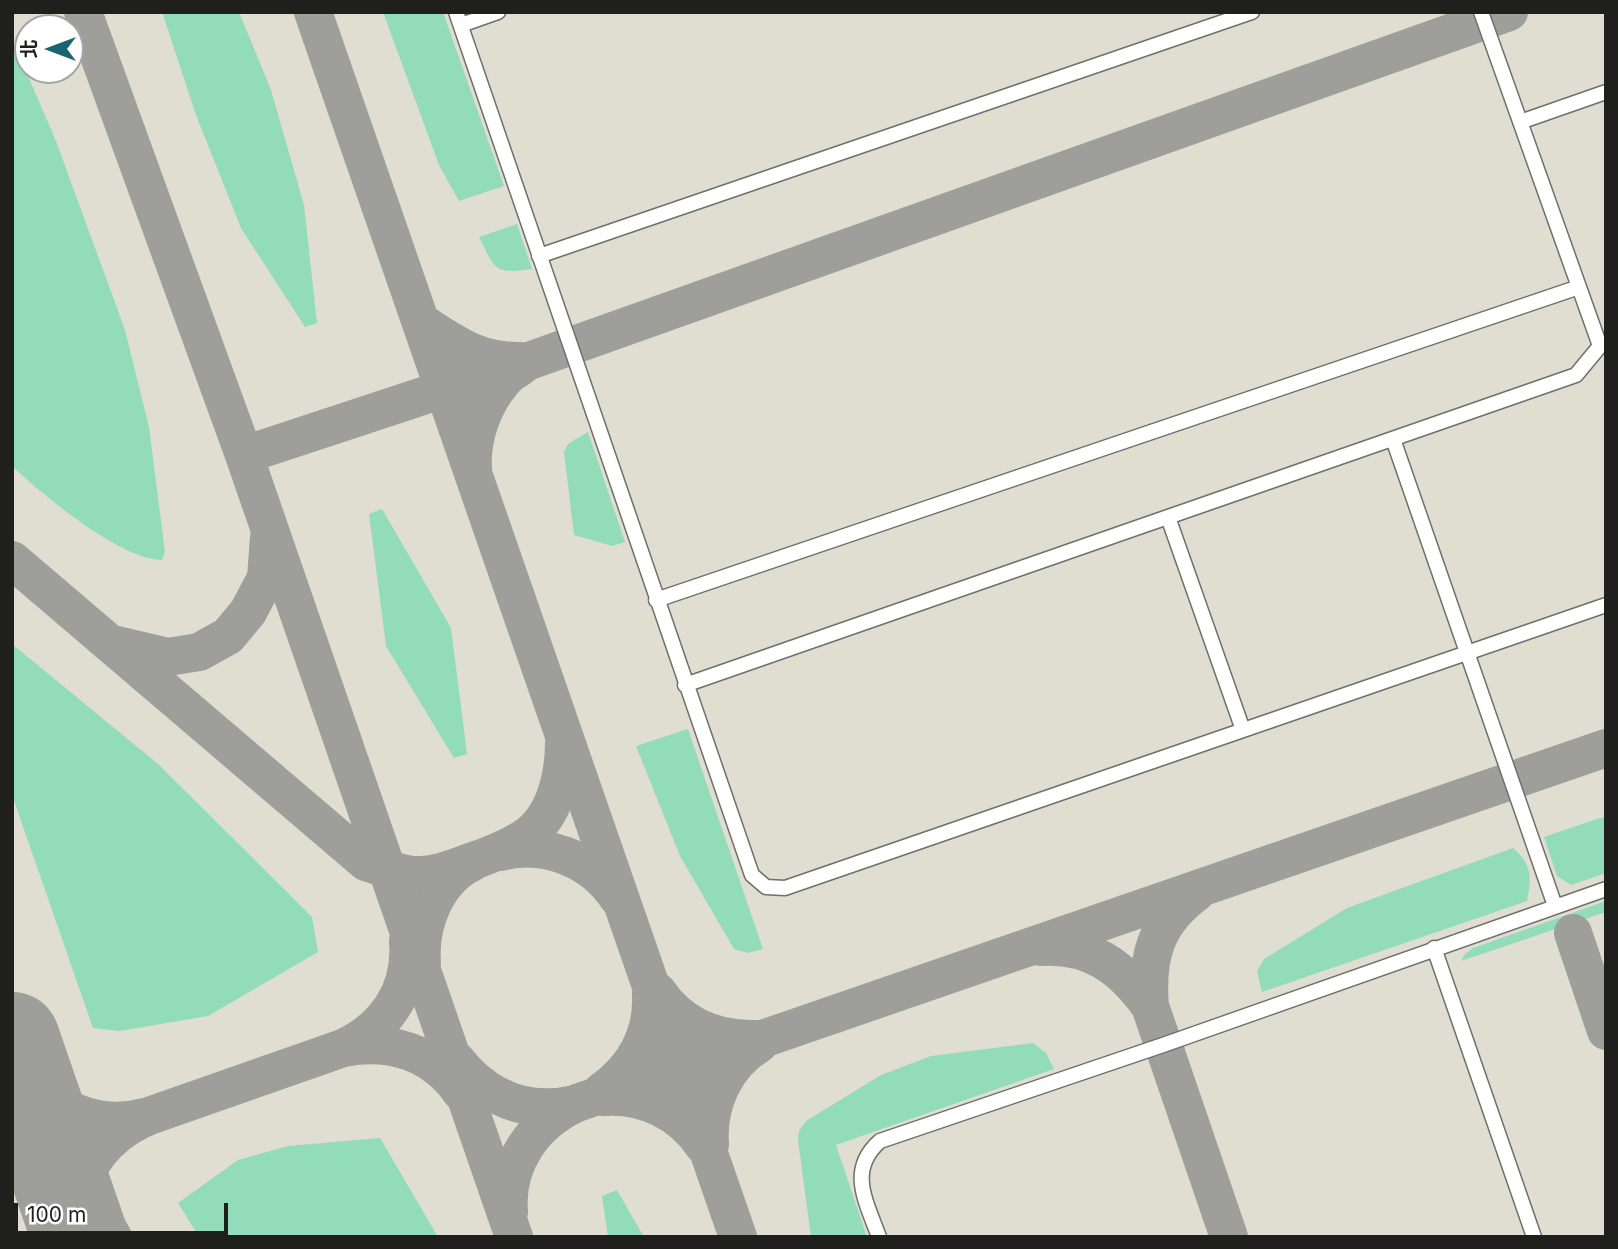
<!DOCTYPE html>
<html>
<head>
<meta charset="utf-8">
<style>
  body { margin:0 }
  #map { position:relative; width:1618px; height:1249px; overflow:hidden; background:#e9e8e4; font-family:Inter,"Noto Sans TC",sans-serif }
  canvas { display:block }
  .frame { position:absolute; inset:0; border:14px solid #1f1f1d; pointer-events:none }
  .north { position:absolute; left:14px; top:14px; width:70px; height:70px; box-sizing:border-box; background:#fff; border:2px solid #a5a5a5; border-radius:50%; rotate:270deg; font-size:19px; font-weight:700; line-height:28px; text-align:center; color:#1f1f1d }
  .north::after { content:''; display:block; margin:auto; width:24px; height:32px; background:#196470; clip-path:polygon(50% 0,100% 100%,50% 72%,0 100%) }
  .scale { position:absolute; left:14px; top:1203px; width:214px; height:32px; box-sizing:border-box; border:4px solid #1f1f1d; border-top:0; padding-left:9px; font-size:21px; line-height:24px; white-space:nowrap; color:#1f1f1d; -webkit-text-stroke:5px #fff; paint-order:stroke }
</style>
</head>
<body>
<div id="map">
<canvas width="1618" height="1249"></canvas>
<div class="frame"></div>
<div class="north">北</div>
<div class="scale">100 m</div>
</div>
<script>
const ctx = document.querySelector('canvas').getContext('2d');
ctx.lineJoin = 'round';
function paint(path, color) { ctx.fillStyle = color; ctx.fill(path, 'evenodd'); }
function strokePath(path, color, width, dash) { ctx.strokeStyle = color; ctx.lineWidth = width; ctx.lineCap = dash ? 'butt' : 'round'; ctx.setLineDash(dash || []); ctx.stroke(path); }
paint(new Path2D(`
  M12,12H1606V1237H12ZM28,28H70V70H28Z`), '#e0ddd1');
paint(new Path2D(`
  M162,12H239L271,90L304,205L317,323L305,327L241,228L196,115Z
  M383,12H443L504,186L459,201L439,165Z
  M12,39L56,141L125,330L149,427L165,552L162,560C121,560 43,495 12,466Z
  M517,224L532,269C494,274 496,271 479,237Z
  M588,432L625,542L612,546L574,535L564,452L568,444Z
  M382,509L451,628L467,754L454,758L386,646L369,514Z
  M12,644L158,764L312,917L318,952L208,1016L120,1031L93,1028L12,795Z
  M688,729L763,949L748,953L734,949L680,856L636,746Z
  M1606,816V873L1571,885L1557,876L1544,837Z
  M1513,848C1532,864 1532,877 1527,901L1262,992L1257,971L1264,959L1347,908Z
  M1606,901V912L1461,961L1464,955L1473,948Z
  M1033,1043L1046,1053L1054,1069L836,1145L867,1237H811L798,1140L799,1131L806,1121L881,1075L931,1056Z
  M380,1138L438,1237H199L178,1203L238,1160L288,1146Z
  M617,1190L644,1237H608L602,1196Z`), '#93dcba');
strokePath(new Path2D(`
  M83,12L244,455L514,1237
  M313,12L738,1237
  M421,322C455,344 478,362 521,361
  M244,455L529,361L1509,12
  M473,468C471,438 483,404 503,381C508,374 517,370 524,364
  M12,560L366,862C381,867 397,873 413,875C433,876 452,869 470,862C488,856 508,848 524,838C555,818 564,776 564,742
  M117,645L168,657L199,652L228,636L248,612L266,578L269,538
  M500,852C544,841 592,858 618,898
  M1196,893C1155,923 1146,958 1150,1006L1229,1237
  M1573,933L1606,1031
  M1041,947C1091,944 1122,967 1150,1006
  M422,962C419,925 436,879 473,862
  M657,991C680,1025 715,1040 755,1039
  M343,1048C390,1039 433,1052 461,1092
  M17,1053L82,1187L113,1237
  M456,1060C486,1098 527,1115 575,1104
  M35,1082C61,1114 104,1128 144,1117
  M602,1091C635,1068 653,1034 651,994
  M603,1097C644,1094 681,1112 704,1146
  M710,1144C707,1105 725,1064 759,1044
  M509,1212C505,1164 533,1123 577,1103L1606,748
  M82,1237C81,1221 78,1202 82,1186C91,1153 119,1128 149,1116L343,1048C386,1028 412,990 408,941`), '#9e9e9a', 38);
strokePath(new Path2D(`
  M12,1040L80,1237`), '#9e9e9a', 96);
const minor = new Path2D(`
  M456,12L752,875L766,887L785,888L1606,605
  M1481,12L1600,346
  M461,25L498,12
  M1520,122L1606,92
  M539,256L1252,12
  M1393,439L1555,906
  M1168,517L1243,730
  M656,600L1579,287
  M685,685L1576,375L1600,346L1606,343
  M1434,948L1534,1237
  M879,1237C866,1201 847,1170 880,1141L1163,1045L1606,889`);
strokePath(minor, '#706f6c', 17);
strokePath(minor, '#fff', 14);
</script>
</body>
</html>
